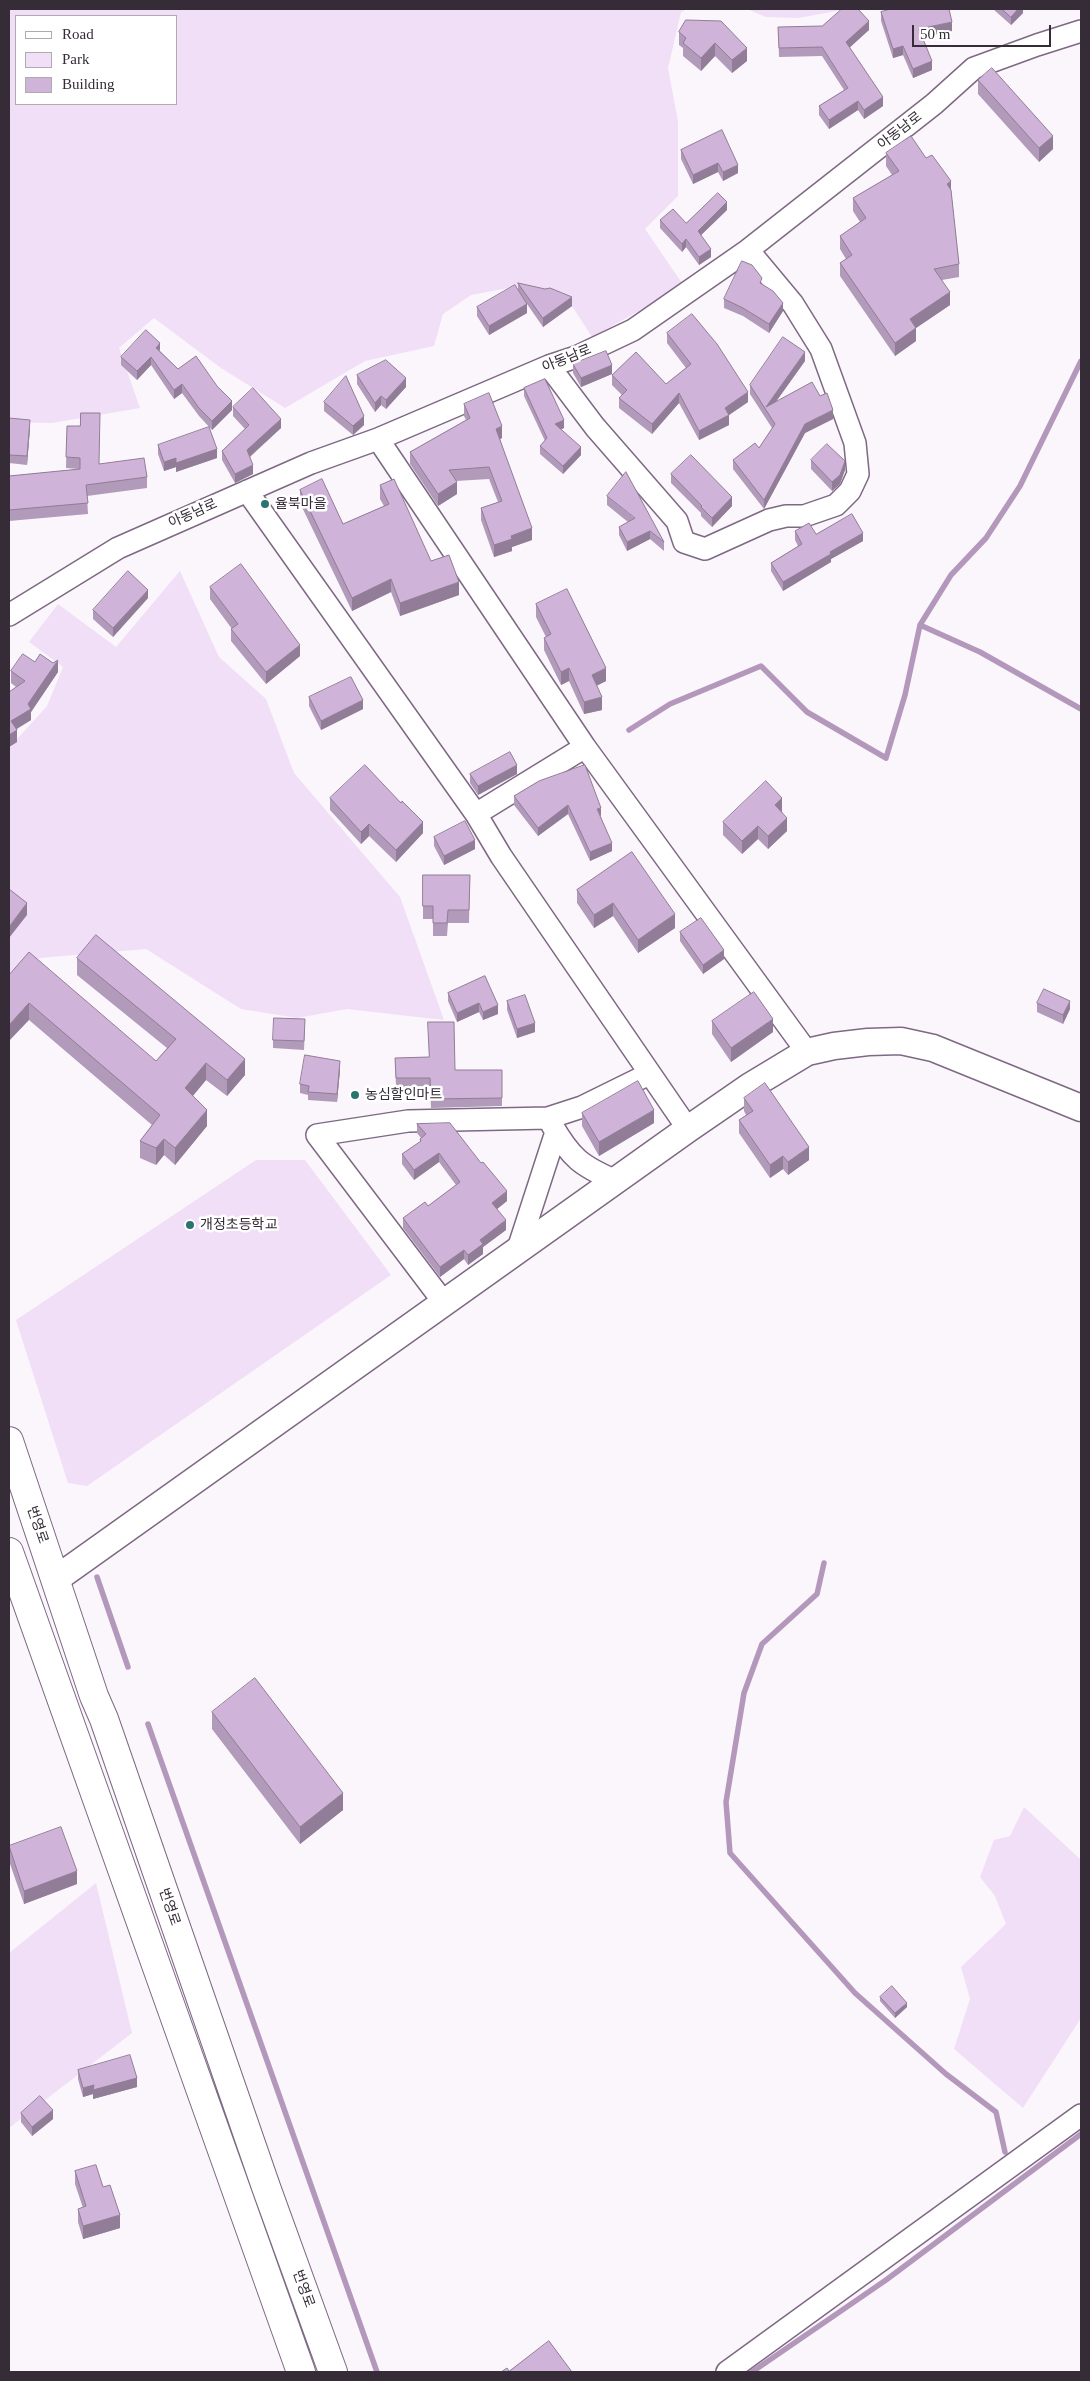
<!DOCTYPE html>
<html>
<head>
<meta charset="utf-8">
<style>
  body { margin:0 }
  #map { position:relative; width:1090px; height:2381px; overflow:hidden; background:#fbf6fc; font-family:"Times New Roman",serif }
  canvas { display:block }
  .frame { position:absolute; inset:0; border:10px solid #352c38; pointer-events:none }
  .legend { position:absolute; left:15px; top:15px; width:162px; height:90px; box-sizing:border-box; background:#fff; border:1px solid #aeabaf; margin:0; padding:6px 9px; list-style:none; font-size:15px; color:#352c38 }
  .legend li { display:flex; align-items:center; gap:10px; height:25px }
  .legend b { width:25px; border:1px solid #aeabaf }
  .scale { position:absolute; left:912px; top:25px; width:139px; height:22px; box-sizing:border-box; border:2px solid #352c38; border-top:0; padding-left:6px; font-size:15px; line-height:18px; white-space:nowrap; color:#352c38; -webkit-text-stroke:4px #fff; paint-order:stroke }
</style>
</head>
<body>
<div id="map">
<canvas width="1090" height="2381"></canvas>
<div class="frame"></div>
<ul class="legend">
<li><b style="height:6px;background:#fff"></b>Road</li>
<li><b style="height:14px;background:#f1def7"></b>Park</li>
<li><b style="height:14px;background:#cfb3d8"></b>Building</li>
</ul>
<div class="scale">50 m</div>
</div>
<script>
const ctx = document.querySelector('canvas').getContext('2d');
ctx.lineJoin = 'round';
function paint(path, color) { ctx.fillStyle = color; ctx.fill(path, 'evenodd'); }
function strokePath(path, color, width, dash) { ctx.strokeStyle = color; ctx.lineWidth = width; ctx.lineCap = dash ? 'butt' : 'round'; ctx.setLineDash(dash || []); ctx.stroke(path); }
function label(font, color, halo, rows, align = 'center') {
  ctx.font = font + ' "Times New Roman","Noto Sans KR",serif'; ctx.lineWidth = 5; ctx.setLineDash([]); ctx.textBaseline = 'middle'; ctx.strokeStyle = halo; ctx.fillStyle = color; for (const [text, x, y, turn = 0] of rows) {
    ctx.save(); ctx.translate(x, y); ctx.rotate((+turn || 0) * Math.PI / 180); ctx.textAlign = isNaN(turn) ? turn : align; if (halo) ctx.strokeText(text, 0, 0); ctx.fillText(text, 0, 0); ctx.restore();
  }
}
paint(new Path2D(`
  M9,9H687L681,12L668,68L678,122V196L645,229L684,286L592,337L572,306L520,286L471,295L443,314L434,346L365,361L285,408L221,368L154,318L119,348L140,408L52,423L9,422ZM16,16H176V104H16Z
  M747,9H848L798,18L766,17Z
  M180,571L219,657L266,699L294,773L400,897L444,1020L347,1009L297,1018L241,1009L146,949L40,958L9,980V748L47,706L63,667L29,642L58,604L116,647Z
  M256,1160H305L391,1275L87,1486L68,1483L16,1320Z
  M1024,1807L1081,1860V2018L1023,2108L954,2049L970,1999L961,1967L1006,1924L995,1896L980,1877L994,1840L1010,1836Z
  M96,1883L132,2033L9,2128V1953Z`), '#f1def7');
strokePath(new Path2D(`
  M920,625L980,652L1081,709
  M629,730L670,704L761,666L807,712L886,758L905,695L920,625L951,575L986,538L1020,486L1081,361
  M824,1563L817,1594L762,1644L744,1693L726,1802L730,1853L855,1993L946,2074L996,2112L1005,2152
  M97,1577L128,1667
  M148,1724L377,2372
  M752,2372L886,2280L1081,2134`), '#b398bc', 5.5);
const minor = new Path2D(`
  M549,366L595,427L677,521L684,542L705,549L769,520L786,516H804L836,505L850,491L858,474L855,443L821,349L793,304L748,250
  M378,439L585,747L807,1052
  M247,491L476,814L501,856L688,1129
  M9,615L118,548L311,463L378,439L549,366L576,357L633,330L748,250L934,104L974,68L1037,45L1081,31
  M476,814L585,747
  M552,1125C571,1158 581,1166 616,1181
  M517,1252L556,1132
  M445,1304L317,1135L408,1121L548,1118L582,1107L649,1074
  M727,2372L1081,2115`);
const tertiary = new Path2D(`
  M56,1579L688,1129L749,1087L807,1052L834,1046L868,1042L901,1041L933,1048L1081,1108`);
const primary = new Path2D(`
  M9,1441L94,1696L104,1719L266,2187L333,2372
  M9,1552L301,2372`);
strokePath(minor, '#7e6884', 24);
strokePath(tertiary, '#7e6884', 29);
strokePath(primary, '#7e6884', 30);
strokePath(minor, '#fff', 21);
strokePath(tertiary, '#fff', 26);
strokePath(primary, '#fff', 28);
paint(new Path2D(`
  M993,9H1023V13L1011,25Z
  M881,12L952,31L922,37L932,70L913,78L903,55L893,58L881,21Z
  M686,20L747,61L732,73L715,56L701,71L683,56V48L679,45V32Z
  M778,27L869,30L849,47L883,106L864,119L858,110L829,129L819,115V106L844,90L822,56L779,57Z
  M978,80L1053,149L1039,162L978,94Z
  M722,130L738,173L723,181L718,172L693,184L681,159V150Z
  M886,153L926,158L951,190L959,264V277L942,280L950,305L916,328V341L895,356L840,276V263L846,259L840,249V236L860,222L853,211V198L892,175L886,166Z
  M727,210L701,235L711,257L699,265L686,247L682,252L660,228V220L686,223Z
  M518,283L572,306L543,327L527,304V313L489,335L477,316V307L518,290Z
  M762,284L783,311L769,333L743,316L724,308V299Z
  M667,333L748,402L729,415V425L699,440L679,403L652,434L619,408V398L622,395L612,385V375L666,384L686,368L667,343Z
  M160,351L178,369L232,410L212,430L199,416L182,393L174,399L151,365L137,380L121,365V357Z
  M805,361L776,401L833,419L805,433L764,509L733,469V460L759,448L772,428L750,394V385Z
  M573,364L612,374L581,387L573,373Z
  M357,375L406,387L386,409L381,405L375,412L357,384Z
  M524,388L564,428L561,429L581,455L563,474L540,454V446L545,441L524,396Z
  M324,402L364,425L353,435L324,411Z
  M464,404L502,438L500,439L532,540L512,547V551L494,557L481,520V508L498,502L489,479L456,481L457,494L438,506L410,464V452L466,420L464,416Z
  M233,407L281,428L250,457L253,474L235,483L222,460V451L245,429L233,416Z
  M9,418L30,428L27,465L9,463Z
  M67,426L99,464L147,477V488L87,496L88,514L9,521V476L79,469L66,468Z
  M158,445L217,458L176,472V467L164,471L158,454Z
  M811,460L845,470L840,484L832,491L811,469Z
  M671,474L732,506L712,527L701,516V513L671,483Z
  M380,485L431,561L459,595L400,616L391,592L352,611L300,503V490L343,524L384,506L380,499Z
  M607,496L664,542V551L650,539L627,551L619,535V527L628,522L607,505Z
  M795,531L816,534L863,541L831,559V562L783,591L771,571V563L798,546L795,540Z
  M210,587L300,656L266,684L231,641V629H232L210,599Z
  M148,598L113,637L93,619V610Z
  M536,604L606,681L596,686L602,710L584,714L569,681L561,685L544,650V638L546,637L536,617Z
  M35,662L58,672L31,712V720L17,729V742L9,747V692L16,687L11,683V671Z
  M309,697L363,709L321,730L309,706Z
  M470,774H517L478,795L470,783Z
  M539,781L601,817L612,851L590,861L568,814L538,836L514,805V796Z
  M330,798L423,833L396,862L369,836L361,844L330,810Z
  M782,811L787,831L768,849L758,839L742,854L723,835V822Z
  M434,837L475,849L444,865L434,846Z
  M632,852L675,928L638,953L613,916L594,928L577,903V890Z
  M423,875H470L469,923H448L447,936H433V919H423Z
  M680,932L724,959L703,974L680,941Z
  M77,958L245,1075L227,1096L206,1080L193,1096L207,1126L175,1165L164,1155L156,1165L140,1158V1141L152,1125L29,1020L9,975L156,1061L167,1048L77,975Z
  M485,976L498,1014L483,1020L479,1012L457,1022L448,1001V993Z
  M507,1001L535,1032L517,1038L507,1010Z
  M1037,1003L1070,1009L1063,1024L1037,1012Z
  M712,1021L773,1032L731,1062L712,1034Z
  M305,1028L304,1050L273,1048V1040Z
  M429,1057L455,1070H502V1106L431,1108L430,1086L396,1087L395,1058Z
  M340,1070L337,1102L308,1100V1095L300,1093V1084Z
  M744,1098L809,1160L788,1175L783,1169L770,1178L739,1133V1120L746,1115L744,1111Z
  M582,1113L654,1123L599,1156L582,1126Z
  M417,1124L507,1201L497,1209L506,1230L483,1247V1254L468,1265L464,1259L440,1277L403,1228V1218L428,1206L456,1185L439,1162L414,1180L402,1164V1154L420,1142V1139L421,1138L417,1133Z
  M212,1712L343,1810L300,1844L212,1729Z
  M9,1846L77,1884L24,1904L9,1861Z
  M880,1997L907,2007L895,2018L880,2001Z
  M78,2070L137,2087L93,2099V2094L83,2097L78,2079Z
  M21,2113L53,2119L32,2136L21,2122Z
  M75,2171L103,2187L120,2228L83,2239L78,2222V2209L83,2208L75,2184Z`), '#b29aba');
paint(new Path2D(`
  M1018,9H1023V13L1011,25V17Z
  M869,21V30L846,51V42Z
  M952,22V31L919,38V29Z
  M715,43V56L701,71V58Z
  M903,46V55L893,58V49Z
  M747,48V61L732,73V60Z
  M932,61V70L913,78V69Z
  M883,97V106L864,119V110Z
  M858,101V110L829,129V120Z
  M1053,136V149L1039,162V148Z
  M718,163V172L693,184V175Z
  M738,165V173L723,181V172Z
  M951,181V194L947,184Z
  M727,202V210L698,238V231Z
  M686,239V247L682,252V244Z
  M711,249V257L699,265V257Z
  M950,292V305L916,328V341L895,356V343L910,319Z
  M572,297V306L543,327V318Z
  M783,303V311L769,333V324Z
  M527,304V313L489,335V326Z
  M160,343V351L156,348Z
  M805,352V361L768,413L766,407Z
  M151,357V365L137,380V371Z
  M612,365V374L581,387V378Z
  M406,378V387L386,409V400Z
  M182,384V393L174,399V390Z
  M748,392V402L729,415V425L699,440V431L725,408Z
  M679,393V403L652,434V424Z
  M381,396V405L375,412V403Z
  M232,401V410L212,430V421Z
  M833,410V419L805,433L764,509V500L805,424Z
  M364,416V425L353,435V426Z
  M281,419V428L247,459V450Z
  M30,420V428L27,465V456Z
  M564,420V428L555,432V424Z
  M502,426V438L496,441V429Z
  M581,447V455L563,474V466Z
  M217,449V458L176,472V467L164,471V462L176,458Z
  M845,461V470L840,484L832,491V482Z
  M253,465V474L235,483V474Z
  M457,482V494L438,506V494Z
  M732,497V506L712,527V518Z
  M532,528V540L512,547V551L494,557V545L511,536Z
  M650,531V539L627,551V542Z
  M863,533V541L831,559V562L783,591V582L830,552Z
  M391,579V592L352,611V598Z
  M459,582V595L400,616V603Z
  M148,590V598L113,637V628Z
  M300,645V656L266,684V672Z
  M58,660V672L31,712V720L11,732V721L28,704Z
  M569,668V681L561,685V672Z
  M606,668V681L592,688V675Z
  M602,697V710L584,714V702Z
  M363,700V709L321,730V721Z
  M17,730V742L9,747V735Z
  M517,765V774L478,795V786Z
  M782,798V811L775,818V805Z
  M568,805V814L538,836V828Z
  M601,808V817L597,809Z
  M787,818V831L768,849V836Z
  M423,822V833L396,862V850Z
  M369,824V836L361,844V832Z
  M758,826V839L742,854V841Z
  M475,840V849L444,865V856Z
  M612,843V851L590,861V852Z
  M27,903V915L9,938V927Z
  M613,903V916L594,928V915Z
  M675,914V928L638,953V940Z
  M724,950V959L703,974V965Z
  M1070,1001V1009L1063,1024V1015Z
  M29,1003V1020L9,1041V1025Z
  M479,1003V1012L457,1022V1013Z
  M498,1005V1014L483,1020V1012Z
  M773,1019V1032L731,1062V1048Z
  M535,1023V1032L517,1038V1029Z
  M245,1059V1075L227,1096V1080Z
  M340,1061V1070L337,1102V1094Z
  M206,1063V1080L185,1105V1088Z
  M207,1110V1126L175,1165V1148Z
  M654,1110V1123L599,1156V1142Z
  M164,1139V1155L156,1165V1148Z
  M809,1147V1160L788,1175V1162Z
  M439,1153V1162L414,1180V1170Z
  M783,1156V1169L770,1178V1165Z
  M507,1191V1201L492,1213V1203Z
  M506,1220V1230L483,1247V1254L468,1265V1255L480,1240Z
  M464,1250V1259L440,1277V1267Z
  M343,1793V1810L300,1844V1827Z
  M77,1871V1884L24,1904V1891Z
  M907,2003V2007L895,2018V2013Z
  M137,2078V2087L93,2099V2094L83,2097V2088L94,2085Z
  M53,2110V2119L32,2136V2127Z
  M120,2215V2228L83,2239V2226Z`), '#917d97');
const building = new Path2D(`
  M842,9H858L869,21L846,42L883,97L864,110L858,101L829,120L819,106L848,88L822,47L779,48L778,27L822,26Z
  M891,9H949L952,22L919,29L932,61L913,69L903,46L893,49L881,12Z
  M1002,9H1018L1011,17Z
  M686,20L721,21L747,48L732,60L715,43L701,58L683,43L686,38L679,32Z
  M992,68L1053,136L1039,148L978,80Z
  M722,130L738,165L723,172L718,163L693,175L681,150Z
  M911,136L926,158L932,155L951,181L947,184L951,190L959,264L934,269L950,292L910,319L916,328L895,343L840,263L852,255L840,236L866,218L853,198L899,171L886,153Z
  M718,193L727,202L698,231L711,249L699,257L686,239L682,244L660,220L673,209L686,223Z
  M742,261L752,265L762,278L760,283L773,291L783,303L769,324L743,308L724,299Z
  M518,283L545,289L550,288L572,297L543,318Z
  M515,285L527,304L489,326L477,307Z
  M692,314L717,344L748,392L725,408L729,415L699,431L679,393L652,424L619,398L627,390L612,375L636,352L666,384L691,364L667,333Z
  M146,330L160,343L156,348L178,369L196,356L217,386L232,401L212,421L199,408L182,384L174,390L151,357L137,371L121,357Z
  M783,337L805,352L766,407L812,382L820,396L827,393L833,410L805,424L764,500L733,460L755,443L759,448L775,424L750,385Z
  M606,351L612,365L581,378L573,364Z
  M386,360L406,378L386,400L381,396L375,403L357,375Z
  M346,376L364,416L353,426L324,402Z
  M545,379L564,420L555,424L581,447L563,466L540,446L547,438L524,388Z
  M253,388L281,419L247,450L253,465L235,474L222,451L249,425L233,407Z
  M489,393L502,426L496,429L532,528L511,536L512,539L494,545L481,508L502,501L489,467L449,470L457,482L438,494L410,452L470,418L464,404Z
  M81,413H100L99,464L144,458L147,477L86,485L88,503L9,510V476L80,469V458L66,457L67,426H80Z
  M9,418L30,420L27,456L9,455Z
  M209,427L217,449L176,463V458L164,462L158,445Z
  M827,444L845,461L840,475L832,482L811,460Z
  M691,455L732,497L712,518L701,507L702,506L671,474Z
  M626,472L664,542L650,531L627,542L619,527L635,518L607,496Z
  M322,479L343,524L389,504L380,485L394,479L431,561L449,555L459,582L400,603L391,579L352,598L300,490Z
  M852,514L863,533L830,552L831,554L783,582L771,563L802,544L795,531L809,523L816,534Z
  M241,564L300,645L266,672L231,629L238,624L210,587Z
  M128,571L148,590L113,628L93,610Z
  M567,589L606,668L592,675L602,697L584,702L569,668L561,672L544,638L551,634L536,604Z
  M23,654L35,662L40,654L53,663L58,660L28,704L31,709L11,721L17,730L9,735V692L25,681L11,671Z
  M351,677L363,700L321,721L309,697Z
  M510,752L517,765L478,786L470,774Z
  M365,765L401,803L402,801L423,822L396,850L369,824L361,832L330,798Z
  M585,765L601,808L597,809L612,843L590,852L568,805L538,828L514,796L539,781Z
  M766,781L782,798L775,805L787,818L768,836L758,826L742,841L723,822Z
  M465,821L475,840L444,856L434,837Z
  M632,852L675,914L638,940L613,903L594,915L577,890Z
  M423,875H470L469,910H448L447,923H433V906H423Z
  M9,889L27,903L9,927Z
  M701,918L724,950L703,965L680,932Z
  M96,935L245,1059L227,1080L206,1063L185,1088L207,1110L175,1148L164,1139L156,1148L140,1141L160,1115L29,1003L9,1025V975L29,952L156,1061L176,1039L77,958Z
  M485,976L498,1005L483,1012L479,1003L457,1013L448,993Z
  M1044,989L1070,1001L1063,1015L1037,1003Z
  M754,992L773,1019L731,1048L712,1021Z
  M525,995L535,1023L517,1029L507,1001Z
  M274,1018L305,1019L304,1041L273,1040Z
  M428,1022H454L455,1070H502V1098L431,1099L430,1078H396L395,1058L429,1057Z
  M305,1055L340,1061L337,1094L308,1092L309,1086L300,1084Z
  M638,1081L654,1110L599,1142L582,1113Z
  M765,1083L809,1147L788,1162L783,1156L770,1165L739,1120L753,1111L744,1098Z
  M450,1123L481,1163L483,1162L507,1191L492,1203L506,1220L480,1240L483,1244L468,1255L464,1250L440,1267L403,1218L425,1202L428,1206L460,1182L439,1153L414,1170L402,1154L421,1141L420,1139L426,1134L417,1124Z
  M255,1678L343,1793L300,1827L212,1712Z
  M61,1827L77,1871L24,1891L9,1846Z
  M892,1986L907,2003L895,2013L880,1997Z
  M130,2055L137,2078L93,2090L94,2085L83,2088L78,2070Z
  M40,2096L53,2110L32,2127L21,2113Z
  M96,2165L103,2187L110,2185L120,2215L83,2226L78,2209L86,2206L75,2171Z
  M549,2341L572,2372H501L507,2368L509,2371Z`);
paint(building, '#cfb3d8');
strokePath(building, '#917d97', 1);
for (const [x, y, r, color] of [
  [265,504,5,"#2b7470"],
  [355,1095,5,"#2b7470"],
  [190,1225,5,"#2b7470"]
]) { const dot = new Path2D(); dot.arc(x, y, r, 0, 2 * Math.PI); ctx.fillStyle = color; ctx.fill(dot); strokePath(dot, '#fff', 2); }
label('14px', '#352c38', '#fff', [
  ["아동남로",900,131,-38],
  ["아동남로",567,359,-22],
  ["아동남로",193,514,-24],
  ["번영로",37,1525,71],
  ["번영로",169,1907,71],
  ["번영로",303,2289,70]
]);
label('14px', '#352c38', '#fff', [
  ["율북마을",275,504],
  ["농심할인마트",365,1095],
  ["개정초등학교",200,1225]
], 'left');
</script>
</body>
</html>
